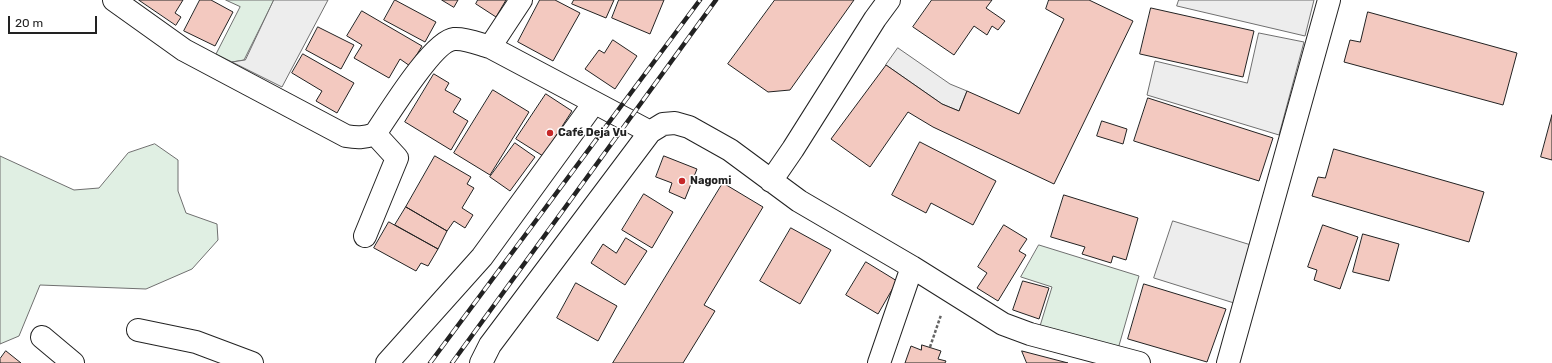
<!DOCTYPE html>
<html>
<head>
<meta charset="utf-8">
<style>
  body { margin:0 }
  #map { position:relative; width:1552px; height:363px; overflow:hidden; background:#fff; font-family:Rubik,sans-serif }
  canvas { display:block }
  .scale { position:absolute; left:8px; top:16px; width:89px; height:18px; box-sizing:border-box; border:2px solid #222; border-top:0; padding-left:5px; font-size:12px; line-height:14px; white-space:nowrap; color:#222; -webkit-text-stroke:3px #fff; paint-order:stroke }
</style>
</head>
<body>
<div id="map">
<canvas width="1552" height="363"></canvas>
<div class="scale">20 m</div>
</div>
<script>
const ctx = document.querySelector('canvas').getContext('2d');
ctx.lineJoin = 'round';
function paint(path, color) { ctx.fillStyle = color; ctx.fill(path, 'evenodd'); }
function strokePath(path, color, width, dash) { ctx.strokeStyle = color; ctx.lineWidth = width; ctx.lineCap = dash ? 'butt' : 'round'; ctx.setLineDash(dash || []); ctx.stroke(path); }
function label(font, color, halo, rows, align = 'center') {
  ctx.font = font + ' Rubik,sans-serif'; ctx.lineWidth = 3; ctx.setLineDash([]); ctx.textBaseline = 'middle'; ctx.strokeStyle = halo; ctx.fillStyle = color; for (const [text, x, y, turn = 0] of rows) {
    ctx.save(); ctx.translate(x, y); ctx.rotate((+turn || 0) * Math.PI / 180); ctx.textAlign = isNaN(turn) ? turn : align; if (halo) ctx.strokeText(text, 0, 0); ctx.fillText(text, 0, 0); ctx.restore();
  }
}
const green = new Path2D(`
  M226,0H274L244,60L232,62L216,54L240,7Z
  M155,144L178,160V191L186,213L217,224L218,240L192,269L146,289L40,285L19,336L0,344V156L74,190L99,188L128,153Z
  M1039,245L1139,276L1118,349L1040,326L1052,287L1021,277Z`);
paint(green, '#e0efe3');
strokePath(green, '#6f6f6f', 1);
const parking = new Path2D(`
  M274,0H328L282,87L232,62L245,60Z
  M1179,0H1314L1305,36L1177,6Z
  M1259,33L1304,42L1279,135L1147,95L1155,61L1247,83Z
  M898,48L950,84L967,91L959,111L942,104L886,65Z
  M1173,221L1251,245L1234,303L1154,278Z`);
paint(parking, '#ededed');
strokePath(parking, '#6f6f6f', 1);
const building = new Path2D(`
  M139,0H183L175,13L181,17L176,25Z
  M200,0H211L233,12L215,46L184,31Z
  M395,0L436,22L425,42L384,20Z
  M442,0H458L454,7Z
  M478,0H506L496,17L476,4Z
  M540,0H555L580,13L553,61L518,42Z
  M574,0H614L606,18L572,4Z
  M619,0H664L650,34L612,18Z
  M775,0H854L790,90L768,92L728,64Z
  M932,0H992L986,8L1005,21L998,30L992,26L987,35L974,26L954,55L913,27Z
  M1049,0H1089L1133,21L1054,184L933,127L908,112L870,167L831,139L886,65L942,104L959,111L967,91L1019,114L1064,19L1046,9Z
  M1151,8L1254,31L1243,77L1140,54Z
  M362,11L422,46L410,66L400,59L389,78L354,58L362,45L347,36Z
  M1368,12L1517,53L1503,105L1344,62L1350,40L1360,42Z
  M318,27L354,45L341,69L306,50Z
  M613,40L637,56L615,89L585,69L599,50L604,53Z
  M303,54L354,83L337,113L316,101L322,91L292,73Z
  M434,74L449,83L445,90L461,99L453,112L468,121L451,150L405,122Z
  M493,90L529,112L490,175L454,153Z
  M546,94L572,111L543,156L516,139Z
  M1148,98L1273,138L1259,181L1134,141Z
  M1552,115V160L1541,157Z
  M1102,121L1127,129L1123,144L1097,136Z
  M920,142L996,181L973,225L931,203L926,213L892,195Z
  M515,143L535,157L510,191L490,177Z
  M1334,149L1484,192L1469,242L1312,196L1318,177L1325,178Z
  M435,156L471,177L467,184L474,188L462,208L473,215L465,228L454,221L447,231L406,207Z
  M664,156L697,169L685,199L669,192L672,183L656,177Z
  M723,183L763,207L704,305L715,311L683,363H613Z
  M644,194L673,212L652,248L622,230Z
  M1064,195L1138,218L1126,260L1113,256L1111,263L1082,254L1085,247L1051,237Z
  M406,207L447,231L438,249L395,225Z
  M389,222L438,249L428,266L421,263L416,271L374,248Z
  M1004,225L1027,239L1019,251L1026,255L998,301L977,288L987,273L978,267Z
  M1323,225L1358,237L1340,289L1314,280L1317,270L1308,267Z
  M791,228L831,250L800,304L760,281Z
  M1363,234L1399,244L1389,281L1353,272Z
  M626,238L647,251L625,285L591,263L603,244L616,253Z
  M866,262L897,281L878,314L846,295Z
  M1023,281L1049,288L1039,319L1013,310Z
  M576,283L617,306L598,341L557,318Z
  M1144,284L1226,309L1207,362L1128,339Z
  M922,345L941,351L938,359L946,361L945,363H905L911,346L921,350Z
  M6,351L21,363H0V359Z
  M1022,351L1068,363H1027Z`);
paint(building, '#f3c9c0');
strokePath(building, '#222', 1);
const minor = new Path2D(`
  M114,0L184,50L346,136C357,138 364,138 375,134C388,115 433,41 454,39C466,38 479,44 490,47L650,132
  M490,47L521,0
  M771,181L793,149L875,19L889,0
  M365,236L397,158L375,134
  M138,330L196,342L252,363
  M42,337L73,363
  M387,363L482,257L594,103
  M481,363L490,345L650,132L663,124L675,123L689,127L730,150L799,201L912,267L1003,324L1030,334L1139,363
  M879,363L912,267
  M1228,363L1329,0`);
strokePath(minor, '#222', 24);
strokePath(new Path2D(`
  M930,347L941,315`), '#646464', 2.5, [3, 2]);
strokePath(minor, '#fff', 22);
const rail = new Path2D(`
  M430,363L700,0
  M452,363L716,0`);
strokePath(rail, '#222', 4.5);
strokePath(rail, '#fff', 3, [9]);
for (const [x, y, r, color] of [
  [550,133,4,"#c62828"],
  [682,181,4,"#c62828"]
]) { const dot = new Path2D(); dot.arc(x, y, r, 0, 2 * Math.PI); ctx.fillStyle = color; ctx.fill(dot); strokePath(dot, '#fff', 1.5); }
label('bold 11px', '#222', '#fff', [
  ["Café Deja Vu",558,133],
  ["Nagomi",690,181]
], 'left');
</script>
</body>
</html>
